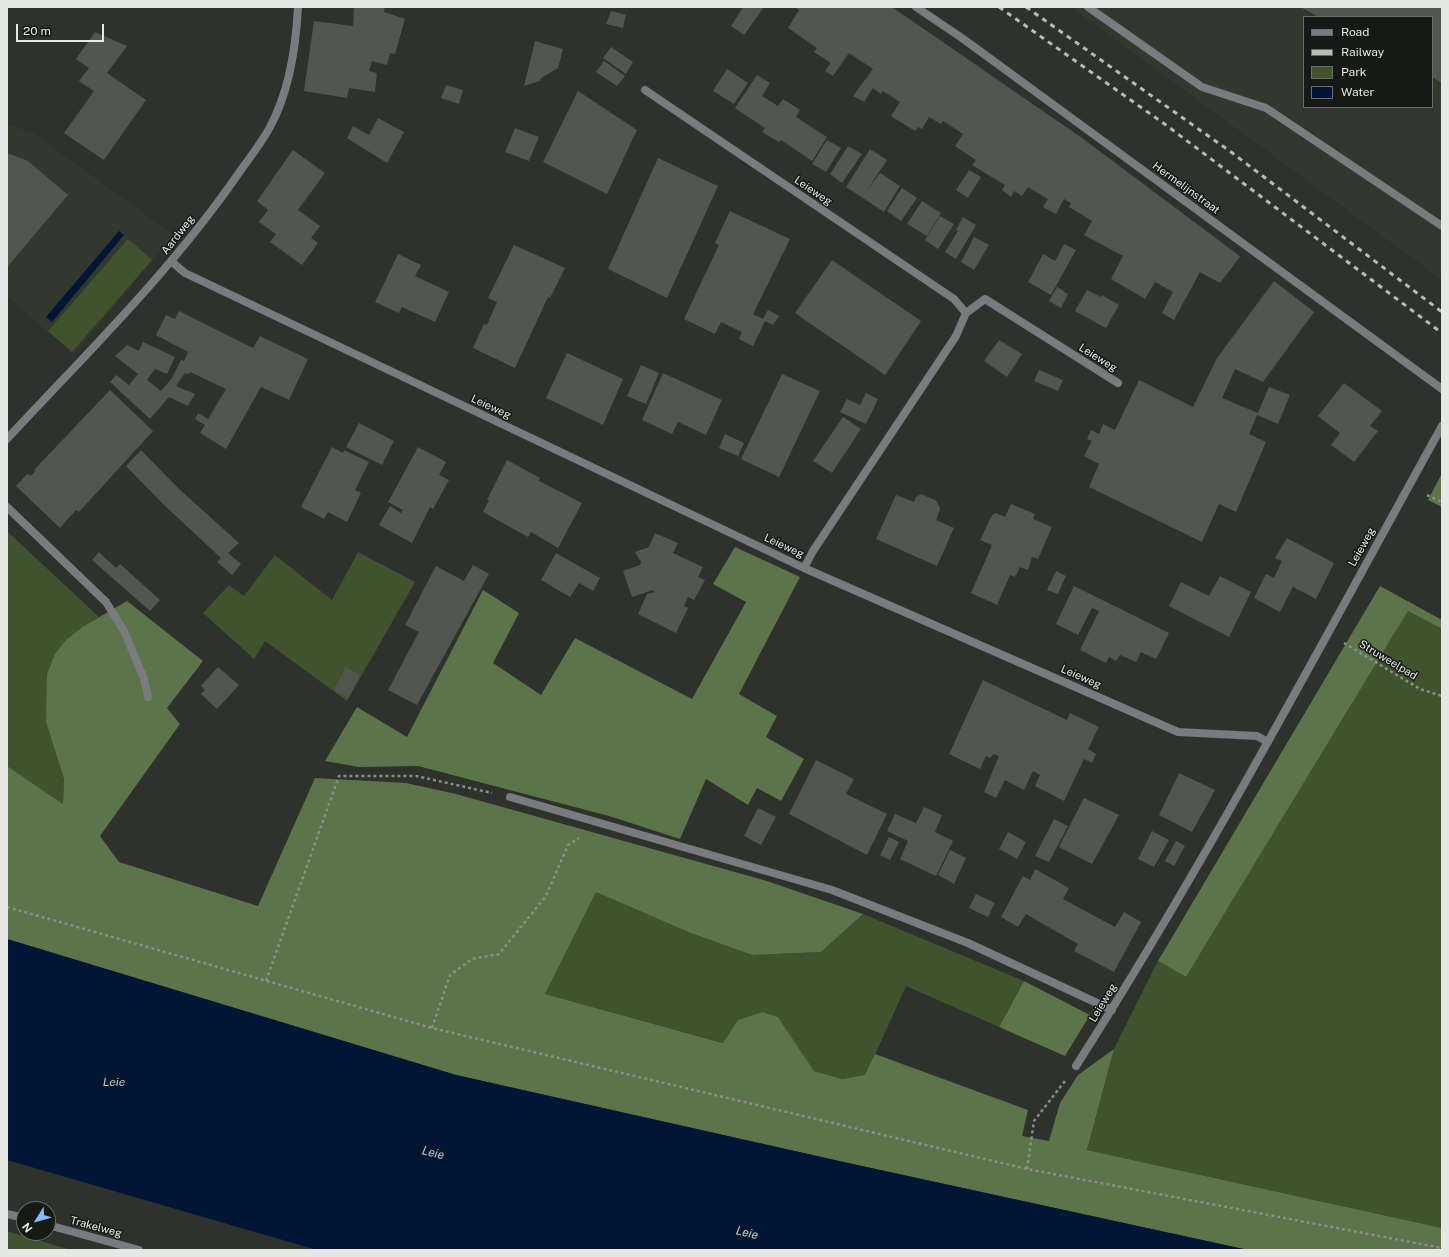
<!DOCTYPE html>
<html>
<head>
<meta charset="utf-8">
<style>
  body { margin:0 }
  #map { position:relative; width:1449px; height:1257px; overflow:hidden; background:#2e312c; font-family:"Public Sans",sans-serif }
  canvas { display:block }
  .frame { position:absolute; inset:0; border:8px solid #e5e8e4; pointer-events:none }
  .legend { position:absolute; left:1303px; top:16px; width:130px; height:92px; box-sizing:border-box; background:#171916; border:1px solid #696c68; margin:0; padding:5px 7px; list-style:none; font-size:12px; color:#e5e8e4 }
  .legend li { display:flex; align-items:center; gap:8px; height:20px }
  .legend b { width:20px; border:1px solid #696c68 }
  .north { position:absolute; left:16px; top:1201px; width:40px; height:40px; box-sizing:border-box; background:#171916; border:1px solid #696c68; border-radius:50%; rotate:233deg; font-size:11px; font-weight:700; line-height:16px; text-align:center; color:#e5e8e4 }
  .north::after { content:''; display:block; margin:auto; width:14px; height:18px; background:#8bbafc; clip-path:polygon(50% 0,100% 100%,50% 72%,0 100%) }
  .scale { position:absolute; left:16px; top:24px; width:88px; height:18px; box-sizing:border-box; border:2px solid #e5e8e4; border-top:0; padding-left:5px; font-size:12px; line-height:14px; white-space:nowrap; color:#e5e8e4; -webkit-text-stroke:3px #171916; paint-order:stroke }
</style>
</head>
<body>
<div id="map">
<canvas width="1449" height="1257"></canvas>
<div class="frame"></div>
<ul class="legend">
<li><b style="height:5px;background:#797b7e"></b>Road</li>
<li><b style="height:5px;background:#b8bbb7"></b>Railway</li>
<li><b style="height:11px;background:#3f532f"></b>Park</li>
<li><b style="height:11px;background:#011637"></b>Water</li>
</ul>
<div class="north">N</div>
<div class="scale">20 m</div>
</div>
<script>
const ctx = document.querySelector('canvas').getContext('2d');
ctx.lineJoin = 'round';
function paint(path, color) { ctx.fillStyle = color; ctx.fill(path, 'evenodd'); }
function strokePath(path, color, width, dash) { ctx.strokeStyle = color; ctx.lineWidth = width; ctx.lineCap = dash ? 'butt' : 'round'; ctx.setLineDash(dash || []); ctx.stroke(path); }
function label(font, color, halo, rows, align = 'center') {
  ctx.font = font + ' "Public Sans",sans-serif'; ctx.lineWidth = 3; ctx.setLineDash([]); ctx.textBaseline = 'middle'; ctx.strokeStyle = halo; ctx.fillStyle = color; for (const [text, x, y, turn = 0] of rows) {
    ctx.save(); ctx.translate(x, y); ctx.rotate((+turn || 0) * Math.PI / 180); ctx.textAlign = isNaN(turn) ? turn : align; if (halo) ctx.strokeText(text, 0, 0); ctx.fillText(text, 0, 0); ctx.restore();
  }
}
paint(new Path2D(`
  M1071,7H1442V280ZM1304,17H1432V107H1304Z
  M7,124L33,133L174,235L74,355L7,296Z`), '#32382d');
paint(new Path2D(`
  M128,239L152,260L72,352L48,331Z
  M7,531L99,617L84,626L46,722L64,779L63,804L7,766Z
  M358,552L415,582L347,701L265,641L254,659L203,613L229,585L244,596L275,555L332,600Z
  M1408,611L1442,629V1228L1087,1150L1114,1049L1158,961L1186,977Z
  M596,892L688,932L752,955L821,952L863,914L1024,981L999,1027L906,986L866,1075L842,1079L814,1071L778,1017L763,1012L724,1043L545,994Z
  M7,1231L71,1250H7Z`), '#3f532f');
paint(new Path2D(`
  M1442,473V507L1428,500Z
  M735,547L800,577L739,694L777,716L766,737L804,759L781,801L757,788L748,805L706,779L680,839L609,816L418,766L359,767L325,761L357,707L407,737L483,590L519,613L493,663L541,695L575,638L692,699L746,602L713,584Z
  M1380,586L1442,620V629L1408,611L1186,977L1158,961Z
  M127,601L203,661L167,708L180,724L100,836L119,862L258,906L315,778L406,783L456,794L767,881L863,914L821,952L752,955L688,932L596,892L545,994L723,1043L738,1020L763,1012L778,1017L814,1071L842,1079L865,1075L875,1054L1028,1110L1022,1136L1049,1141L1060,1103L1078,1075L1114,1049L1087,1150L1442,1228V1250H1248L848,1163L456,1075L7,939V766L63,804L64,779L46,722L47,674L55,654L66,640L84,626Z
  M1024,981L1090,1015L1065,1056L999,1027Z`), '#5b7449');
paint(new Path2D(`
  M119,231L124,235L52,322L46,317Z
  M7,939L456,1075L848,1163L1248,1250H317L7,1160Z`), '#011637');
paint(new Path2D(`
  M354,7H385L384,12L405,19L395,54L390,53L387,65L372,61L369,71L377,73L375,92L349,88L347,98L304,91L314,21L353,26Z
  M743,7H764L744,35L731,26Z
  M795,7H892L1082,138L1241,257L1239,258L1220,283L1200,272L1174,320L1162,313L1173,292L1155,282L1145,299L1111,279L1123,256L1084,235L1092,221L1069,207L1071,203L1064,199L1056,214L1043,207L1048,199L1028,187L1022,196L1014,191L1011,197L1002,190L1005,185L972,165L976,160L955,146L963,134L943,121L941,124L929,117L922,129L918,127L915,131L891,116L900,102L883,91L881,94L873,88L864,102L853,96L873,69L849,53L833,76L825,71L831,63L814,52L817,48L788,28L799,10Z
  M1300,7H1442V83L1432,77V17H1319Z
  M611,11L626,15L623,28L606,24Z
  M95,32L127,46L107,73L146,100L104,160L64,133L94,91L79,81L89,68L76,59Z
  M535,41L563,49L558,68L541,78L540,81L524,86Z
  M611,47L633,62L626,74L603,58Z
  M604,61L625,76L617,86L596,72Z
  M727,69L748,83L734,104L713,91Z
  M757,75L770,83L762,96L778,106L783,99L800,110L796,117L827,137L812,161L781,140L779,142L762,132L765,128L735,108Z
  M446,85L463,90L459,104L441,98Z
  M578,91L637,130L607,194L543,162Z
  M378,118L404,132L387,163L347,138L353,126L369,135Z
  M515,128L539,137L529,161L505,152Z
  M827,140L841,148L826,172L812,164Z
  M848,146L862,154L842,183L830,174Z
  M870,149L887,160L866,192L880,173L900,186L884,212L846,187Z
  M293,150L325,173L298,210L320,226L311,238L318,243L302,265L270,242L276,234L259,222L268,210L257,201Z
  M7,153L28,161L68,195L8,266L7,264Z
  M658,158L718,186L667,298L608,269Z
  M969,170L981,177L968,198L956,190Z
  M902,188L917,198L901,221L887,211Z
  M922,201L941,213L927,236L907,224Z
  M730,211L790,239L753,314L763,319L768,310L779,316L773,325L765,321L753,346L739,339L742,332L721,322L715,334L684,319L719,245L715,243Z
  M940,216L954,224L938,249L925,240Z
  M963,217L976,225L956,259L945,252L958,231L956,230Z
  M974,237L989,245L974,270L961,262Z
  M1064,244L1076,250L1051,295L1028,282L1043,254L1055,261Z
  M514,245L565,268L550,298L548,297L515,368L473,348L484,324L487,325L497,302L488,298Z
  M398,254L421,265L415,276L449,292L435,322L402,307L399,313L375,302Z
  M832,260L921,321L885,375L795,313Z
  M1274,281L1314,312L1263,382L1235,369L1222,398L1258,413L1249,434L1266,442L1236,512L1219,504L1202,542L1089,487L1099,464L1084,456L1092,441L1087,439L1091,430L1099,434L1103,424L1115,430L1139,380L1193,407L1217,358Z
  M1057,287L1068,294L1061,308L1049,301Z
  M1087,290L1101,297L1102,295L1119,305L1106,328L1075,311Z
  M179,311L253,348L260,336L308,359L289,400L261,387L226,449L200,433L205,425L195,419L198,413L208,419L226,389L190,372L189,374L185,373L176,386L195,394L188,406L169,397L150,419L110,382L116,375L129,385L138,374L115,356L127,345L139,351L143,342L175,357L167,374L155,369L147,380L161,391L172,378L181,360L184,361L188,352L156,335L166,315L175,319Z
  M999,340L1022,354L1007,377L984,361Z
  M567,353L623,379L603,425L546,398Z
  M641,365L659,373L646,404L627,396Z
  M1039,370L1063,380L1058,391L1034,381Z
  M663,373L722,400L706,435L678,422L672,434L642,420Z
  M782,374L820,391L779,477L741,459Z
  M1344,383L1382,411L1370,426L1378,431L1354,462L1331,445L1340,433L1318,416Z
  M1269,387L1290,395L1278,424L1257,415Z
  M110,390L153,431L79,512L76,510L60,528L16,486L27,474L31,476L35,471L34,470Z
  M866,393L878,399L866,424L840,412L847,399L860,405Z
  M843,417L861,429L832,473L813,461Z
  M359,423L394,441L382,465L346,447Z
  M725,434L744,443L738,456L719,448Z
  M332,447L343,453L344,450L369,462L355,490L361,493L347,522L328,512L324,519L301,507Z
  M418,447L446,462L439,475L449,480L433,509L430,507L412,543L379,525L390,506L401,513L403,510L388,502Z
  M141,450L178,488L239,543L228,553L241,564L232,575L217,562L221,558L163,504L126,466Z
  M507,460L540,478L539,481L582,503L558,548L531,532L528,537L483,512L489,500H487Z
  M921,494L937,501L940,509L936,520L954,528L937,566L876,539L896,495L914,502L916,497Z
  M1011,504L1035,514L1033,519L1052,527L1038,559L1032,557L1028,570L1020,567L1015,577L1010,575L997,605L971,593L992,545L980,540L992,515L996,513L1005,517Z
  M655,533L678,543L673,553L703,567L698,577L705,580L694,600L688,597L684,606L688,608L676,633L638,614L647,594L655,592L653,590L632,597L623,571L640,565L641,562L635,552L649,547Z
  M1287,538L1334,563L1316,599L1293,587L1280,612L1254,598L1266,574L1274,578L1282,561L1275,558Z
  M99,552L116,568L120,564L160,600L150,611L92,560Z
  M556,553L600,578L593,591L579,583L570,597L541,580Z
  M473,565L489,574L417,705L388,690L419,632L405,625L436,566L464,581Z
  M1056,571L1066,576L1058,594L1047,590Z
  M1220,576L1251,592L1229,637L1169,606L1181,582L1209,596Z
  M1074,586L1169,633L1156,659L1141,652L1136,662L1120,655L1116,661L1109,657L1106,663L1080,650L1099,611L1092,608L1078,635L1056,624Z
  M218,667L239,685L217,709L201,694L205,690L201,686Z
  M346,667L360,675L348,698L334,690Z
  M983,680L1067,720L1070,713L1099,727L1088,749L1096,754L1092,763L1084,759L1064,801L1035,786L1040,775L1033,771L1024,790L1005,780L996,798L984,792L999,756L994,754L990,758L986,756L980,769L949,754Z
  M816,760L854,779L846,794L887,814L867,855L789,814Z
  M1179,773L1215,790L1192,832L1159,815Z
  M1084,798L1119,815L1092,864L1059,847Z
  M924,807L942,815L935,832L953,841L936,876L900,859L908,841L887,831L895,814L916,823Z
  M758,808L776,817L761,845L744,836Z
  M1054,819L1068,826L1049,862L1035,856Z
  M1152,831L1169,840L1154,867L1138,859Z
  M1008,832L1026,842L1017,859L999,849Z
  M889,837L899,842L890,860L880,855Z
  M1176,841L1185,846L1174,866L1165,861Z
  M950,850L966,858L954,884L938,875Z
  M1035,869L1069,888L1063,899L1115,927L1124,912L1141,922L1114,972L1074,951L1078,944L1026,914L1018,927L1001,917L1023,876L1030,880Z
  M976,894L995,903L988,917L969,908Z`), '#535650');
strokePath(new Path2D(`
  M1427,495L1442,502
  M1344,643L1420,689L1442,696
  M7,907L432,1028L1027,1169L1442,1248
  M266,981L339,776H416L492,793
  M432,1028L450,975L472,959L499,954L546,896L568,845L579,838
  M1027,1169L1034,1121L1065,1081`), '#8b8e89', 2.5, [3, 3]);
strokePath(new Path2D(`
  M1088,7L1202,87L1266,108L1442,226
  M7,507L106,602L124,631L144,679L148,697
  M510,797L832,890L968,943L1112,1010
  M7,1214L24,1218
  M48,1225L139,1250`), '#797b7e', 8);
strokePath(new Path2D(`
  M916,7L962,38L1442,389
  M645,90L954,299L966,313
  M172,262L185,273L804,568L1178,732L1257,736L1268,742
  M7,439C86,354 170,272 236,177C247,161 261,144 270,127C289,92 296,46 298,7
  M804,568L813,551L956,336L966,313L985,299L1118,383
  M1076,1066C1208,859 1323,641 1442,426`), '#797b7e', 8);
strokePath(new Path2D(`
  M999,7L1166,125L1442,333
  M1026,7L1231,152L1442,312`), '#b8bbb7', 3, [5, 5]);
label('11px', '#e5e8e4', '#171916', [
  ["Hermelijnstraat",1186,188,36],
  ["Leieweg",813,191,34],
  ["Aardweg",178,235,-52],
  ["Leieweg",1098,358,32],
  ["Leieweg",491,407,25],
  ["Leieweg",784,546,25],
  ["Leieweg",1362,547,-61],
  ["Struweelpad",1388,660,31],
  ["Leieweg",1081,677,24],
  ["Leieweg",1103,1003,-59],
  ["Trakelweg",96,1227,15]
]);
label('italic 12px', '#a6c9fb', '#171916', [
  ["Leie",114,1082],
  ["Leie",433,1153,14],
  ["Leie",747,1233,14]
]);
</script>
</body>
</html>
